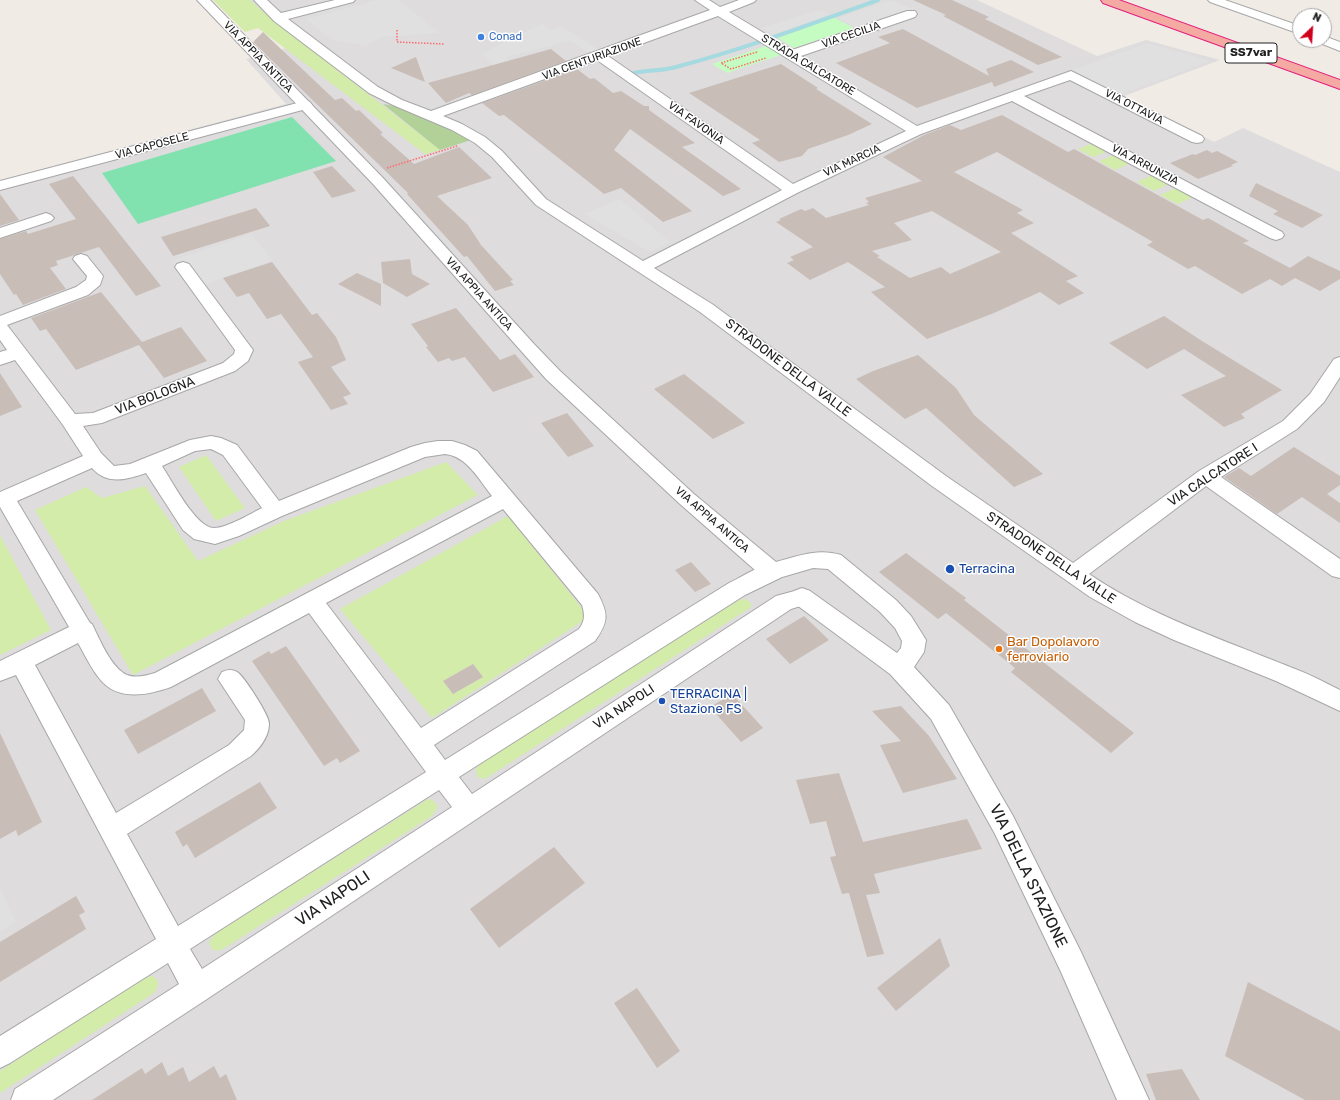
<!DOCTYPE html>
<html>
<head>
<meta charset="utf-8">
<style>
  body { margin:0 }
  #map { position:relative; width:1340px; height:1100px; overflow:hidden; background:#f1ebe6; font-family:Rubik,sans-serif }
  canvas { display:block }
  .north { position:absolute; left:1292px; top:8px; width:40px; height:40px; box-sizing:border-box; background:#fff; border:1px solid #a6a6a6; border-radius:50%; rotate:25deg; font-size:11px; font-weight:700; line-height:16px; text-align:center; color:#202020 }
  .north::after { content:''; display:block; margin:auto; width:14px; height:18px; background:#cf001c; clip-path:polygon(50% 0,100% 100%,50% 72%,0 100%) }
</style>
</head>
<body>
<div id="map">
<canvas width="1340" height="1100"></canvas>
<div class="north">N</div>
</div>
<script>
const ctx = document.querySelector('canvas').getContext('2d');
ctx.lineJoin = 'round';
function paint(path, color) { ctx.fillStyle = color; ctx.fill(path, 'evenodd'); }
function strokePath(path, color, width, dash) { ctx.strokeStyle = color; ctx.lineWidth = width; ctx.lineCap = dash ? 'butt' : 'round'; ctx.setLineDash(dash || []); ctx.stroke(path); }
function label(font, color, halo, rows, align = 'center') {
  ctx.font = font + ' Rubik,sans-serif'; ctx.lineWidth = 3; ctx.setLineDash([]); ctx.textBaseline = 'middle'; ctx.strokeStyle = halo; ctx.fillStyle = color; for (const [text, x, y, turn = 0] of rows) {
    ctx.save(); ctx.translate(x, y); ctx.rotate((+turn || 0) * Math.PI / 180); ctx.textAlign = isNaN(turn) ? turn : align; if (halo) ctx.strokeText(text, 0, 0); ctx.fillText(text, 0, 0); ctx.restore();
  }
}
paint(new Path2D(`
  M245,0H977L1097,56L1146,40L1220,60L1124,96L1214,142L1243,128L1340,172V1100H0V180L286,104L246,59L297,45Z`), '#dedcdd');
paint(new Path2D(`
  M213,0H250L273,20L440,150L425,154L258,28L245,32Z
  M1093,143L1108,151L1093,157L1078,149Z
  M1115,155L1131,163L1115,170L1099,161Z
  M1153,175L1169,184L1154,191L1137,182Z
  M1176,188L1193,197L1178,204L1160,195Z
  M206,455L245,508L216,521L179,467Z
  M446,462L478,495L133,675L35,510L86,487L102,498L145,486L198,561L284,521Z
  M508,516L589,617L432,718L340,609ZM473,664L483,677L453,694L443,681Z
  M0,535L51,630L0,655Z
  M745,599L751,603V607L748,609L488,777L484,779L477,777L476,769L481,763L739,600Z
  M428,799L434,801L438,807L432,816L223,949L216,951L211,948L209,942L215,934Z
  M153,976L158,981C159,989 154,993 148,997L0,1093V1071L146,977Z`), '#d3ecaa');
paint(new Path2D(`
  M383,104C415,108 443,125 471,140L440,150Z`), '#b1d199');
paint(new Path2D(`
  M833,17L854,28L794,48L778,38Z
  M766,46L781,55L727,73L712,64Z`), '#c5fcc2');
paint(new Path2D(`
  M292,117L336,161L138,224L102,173Z`), '#81e2af');
paint(new Path2D(`
  M377,0H399L440,33L383,37L363,46L331,40L306,19Z
  M891,0L915,10L859,29L838,18Z
  M816,11H823L830,14L772,35L761,28Z
  M542,24L550,30L562,26L601,51L591,55L570,41L506,57L525,72L508,78L481,54Z
  M1148,43L1210,61L1120,95L1069,71Z
  M620,199L670,242L653,251H648L584,214Z
  M251,234L273,260L192,289L171,261Z
  M0,887L16,922L0,932Z`), '#e0e0e0');
strokePath(new Path2D(`
  M634,73C648,70 663,71 676,67C745,49 811,24 878,0`), '#a4dae0', 4);
paint(new Path2D(`
  M913,0H952L989,17L985,19L1062,57L1038,65L943,16L946,15Z
  M903,29L989,76L986,69L1011,60L1034,72L994,87L992,82L917,108L836,63L890,43L878,37Z
  M263,32L335,100L342,98L356,111L359,110L383,133L380,134L414,164L459,147L492,178L437,196L468,225L481,245L513,280L510,281L514,285L495,291L467,256L464,257L407,194L408,193L253,42Z
  M551,49L566,61L472,95L469,93L446,103L428,83Z
  M416,57L425,82L391,68Z
  M781,64L818,88L816,89L872,124L848,135L808,149L802,156L779,162L752,143L760,140L689,93Z
  M577,69L590,79L594,78L613,93L621,91L644,106H649V110L695,143L682,147L741,189L723,196L630,129L614,150L692,211L663,222L621,188L604,194L504,115L499,116L482,103Z
  M1002,115L1068,152L1074,149L1203,220L1208,218L1249,241L1243,243L1290,268L1308,256L1340,271V279L1320,291L1295,278L1282,286L1270,279L1242,294L1195,266L1188,269L1147,245L1153,242L997,152L954,172L1023,210L1017,213L1034,223L1011,233L1078,276L1066,281L1084,293L1059,305L1040,292L994,313L927,339L871,292L885,287L848,262L810,280L787,263L794,260L790,257L813,247L776,222L781,220L779,219L801,209L805,211L813,208L826,218L869,205L866,203L869,202L865,198L922,181L883,157L924,135L950,125L961,130ZM932,211L1001,252L950,274L941,267L910,278L877,257L880,256L872,251L912,240L894,223Z
  M1207,150L1212,153L1217,151L1238,162L1231,165L1233,166L1198,179L1170,163L1193,154L1195,155Z
  M332,166L356,191L332,198L313,172Z
  M73,176L103,213L161,286L136,296L99,247L56,261L58,265L50,268L66,289L23,305L16,294L14,295L0,274V239L26,231L28,234L76,219L49,184Z
  M1256,183L1323,215L1302,228L1273,214L1278,211L1249,196Z
  M0,194L19,220L0,226Z
  M256,208L270,226L173,256L161,237Z
  M410,259L412,274L430,284L407,297L383,283L381,262Z
  M272,262L312,315L317,313L336,337L346,360L331,367L351,394L343,397L348,404L331,410L298,362L313,357L281,314L267,319L249,293L237,297L223,278Z
  M357,273L381,284V306L338,284Z
  M101,292L142,342L181,327L207,361L164,378L139,345L76,370L46,329L40,331L31,318Z
  M456,308L500,360L515,354L534,377L493,392L465,357L452,361L449,358L438,362L426,347L428,346L411,324Z
  M1164,316L1202,341L1282,390L1241,414L1245,418L1224,427L1181,395L1226,376L1184,349L1147,369L1109,343Z
  M918,355L956,388L974,415L1043,474L1014,487L926,408L905,419L856,379L873,371Z
  M0,373L22,407L0,416Z
  M684,374L745,423L713,439L654,389Z
  M567,413L594,446L568,457L541,423Z
  M1294,447L1340,476V485L1327,494L1340,503V523L1302,497L1277,514L1224,477L1239,468L1251,476Z
  M906,553L966,598L964,600L1134,733L1111,753L1011,672L1015,668L946,613L938,619L879,572Z
  M691,562L711,584L695,592L675,570Z
  M804,616L829,640L790,664L766,639Z
  M286,646L360,751L340,763L337,758L324,766L252,661L269,651L271,654Z
  M473,664L483,677L453,694L443,681Z
  M202,688L216,711L138,754L124,730Z
  M732,694L763,728L741,742L710,707Z
  M901,706L929,736L957,779L903,793L880,745L901,741L872,711Z
  M0,733L42,822L18,836L16,830L0,839Z
  M839,773L863,842L967,819L982,849L874,874L880,893L866,895L884,954L867,957L849,893L842,894L830,857L836,856L826,821L810,824L796,780Z
  M260,782L277,808L195,858L187,844L183,847L175,832Z
  M554,847L585,883L499,948L470,909Z
  M76,896L85,912L79,915L86,929L0,982V942Z
  M940,938L950,966L896,1011L877,988Z
  M1248,982L1340,1031V1100H1305L1225,1056Z
  M637,988L680,1051L657,1068L614,1003Z
  M162,1062L168,1076L183,1067L189,1082L214,1066L220,1078L226,1074L237,1100H92L142,1068L145,1074Z
  M1182,1069L1200,1100H1156L1146,1074Z`), '#c9bdb8');
const minor = new Path2D(`
  M254,0H267L281,13L335,0H355L353,2L288,19L378,87L402,100L431,111L710,10L695,0H709L720,7L739,0H756L754,2L729,12L792,50L907,11H915L917,14L915,17L801,56L917,126L1071,71L1202,136L1204,139L1202,142L1197,143L1192,142L1070,80L1024,96L1282,232L1284,235L1282,238L1276,240L1270,238L1012,101L921,134L797,193L654,268L712,304L946,476L1073,563L1199,471L1283,421L1310,394L1334,359L1340,357V377L1324,402L1297,429L1221,477L1340,559V578L1332,576L1206,486L1089,574C1151,616 1221,639 1290,667C1307,673 1324,682 1340,690V711L1276,681L1174,640L1135,622L1090,597L932,486L700,312L536,205L492,157L475,143L452,130L393,105L369,93L274,21ZM718,16L906,131L793,184L608,56ZM597,60L782,190L643,261L546,199L502,151L485,137L462,124L443,116Z
  M1208,0H1225L1300,26V34L1210,2Z
  M1324,36L1340,42V51L1320,43L1318,40H1324Z
  M305,101L310,102L312,105L310,108L0,190V181Z
  M46,213L51,215L54,218L51,221L0,238V228Z
  M81,254L87,256L103,276L100,285L88,295L7,325L75,414L93,413L223,363L234,354L235,350L175,267L177,264L183,262L189,264L253,350L248,361L235,371L102,423L83,426L101,453L114,466L130,464L190,440L211,436L221,438L237,445L279,501L411,447L425,443L438,441H452L465,445L477,451L598,594C609,615 608,622 595,641L434,745L445,760L729,583C744,576 764,561 780,566L783,572L780,578L745,595L459,777L472,794L776,596L802,589L810,591L813,597L810,603L791,609L207,999L53,1100H11L15,1089L179,984L168,963L10,1063L0,1068V1036L156,939L16,675L0,681V661L69,627L0,507V492L83,456L63,425L15,360L0,365V352L7,350L0,340V316L76,287L86,280L87,276L73,259L75,256ZM211,449L223,455L262,508C250,514 227,528 214,528C196,528 172,481 162,466L195,451ZM445,454C467,456 480,481 492,496L155,673C146,676 135,678 127,675C111,668 99,638 92,624L90,623L17,501L92,468C107,485 126,480 146,473L183,530L194,539L215,544L239,536L282,516L425,457ZM503,509L582,605C585,615 585,621 579,629L421,728L326,603ZM309,613L426,772L178,926L127,834L251,756C260,748 269,736 269,724C270,716 243,675 237,672C231,669 227,670 222,672L218,679L245,720L244,730L229,745L116,813L35,665L78,643C85,655 91,668 99,678C117,702 148,695 171,687ZM439,790L452,807L202,969L190,949Z`);
const tertiary = new Path2D(`
  M197,0H210L383,178L534,344L560,371L694,494L776,562C798,556 818,548 841,555L896,600L911,616L926,640L924,652L914,667L949,705L1013,816L1081,952L1149,1100H1117L1061,972L995,834L931,719L890,674L794,603L791,597L794,591L802,588L810,591L897,653L901,648L902,641L895,628L880,612L828,569L813,568L772,580L764,578L680,504L546,379L373,184Z`);
const trunk = new Path2D(`
  M1101,0H1119L1340,80V89L1103,3Z`);
strokePath(minor, '#a7a7a7', 2);
strokePath(tertiary, '#a7a7a7', 2);
strokePath(trunk, '#e21f7c', 2);
strokePath(new Path2D(`
  M397,30V42L444,44
  M757,52L721,63L731,69L766,58
  M387,168L457,146`), '#ff686d', 1.5, [1.5, 1.5]);
paint(minor, '#fff');
paint(tertiary, '#fff');
paint(trunk, '#f4a9a2');
for (const [x, y, r, color] of [
  [481,37,4,"#3f7fe0"],
  [950,569,5,"#1a4fb4"],
  [999,649,4,"#e8710a"],
  [662,701,4,"#1a4fb4"]
]) { const dot = new Path2D(); dot.arc(x, y, r, 0, 2 * Math.PI); ctx.fillStyle = color; ctx.fill(dot); strokePath(dot, '#fff', 1.5); }
label('11px', '#202020', '#fff', [
  ["VIA CECILIA",851,35,-19],
  ["VIA APPIA ANTICA",258,57,46],
  ["VIA CENTURIAZIONE",592,59,-20],
  ["STRADA CALCATORE",808,65,31],
  ["VIA OTTAVIA",1134,107,27],
  ["VIA FAVONIA",696,123,35],
  ["VIA CAPOSELE",152,146,-15],
  ["VIA MARCIA",852,161,-25],
  ["VIA ARRUNZIA",1145,165,28],
  ["VIA APPIA ANTICA",479,294,48],
  ["VIA APPIA ANTICA",712,520,41]
]);
label('11px', '#366cbe', '#fff', [
  ["Conad",489,37]
], 'left');
for (const [x, y, w] of [
  [1251,53,52]
]) { const box = new Path2D(); box.roundRect(x - w / 2, y - 10, w, 20, 3); ctx.fillStyle = '#fff'; ctx.fill(box); strokePath(box, '#202020', 1); }
label('bold 12px', '#202020', null, [
  ["SS7var",1251,53]
]);
label('13px', '#202020', '#fff', [
  ["STRADONE DELLA VALLE",788,368,37],
  ["VIA BOLOGNA",155,396,-21],
  ["VIA CALCATORE I",1213,475,-33],
  ["STRADONE DELLA VALLE",1051,558,34],
  ["VIA NAPOLI",624,707,-33]
]);
label('13px', '#164399', '#fff', [
  ["Terracina",959,569],
  ["TERRACINA |",670,694],
  ["Stazione FS",670,709]
], 'left');
label('13px', '#c56008', '#fff', [
  ["Bar Dopolavoro",1007,642],
  ["ferroviario",1007,657]
], 'left');
label('16px', '#202020', '#fff', [
  ["VIA DELLA STAZIONE",1028,876,64],
  ["VIA NAPOLI",333,899,-34]
]);
</script>
</body>
</html>
